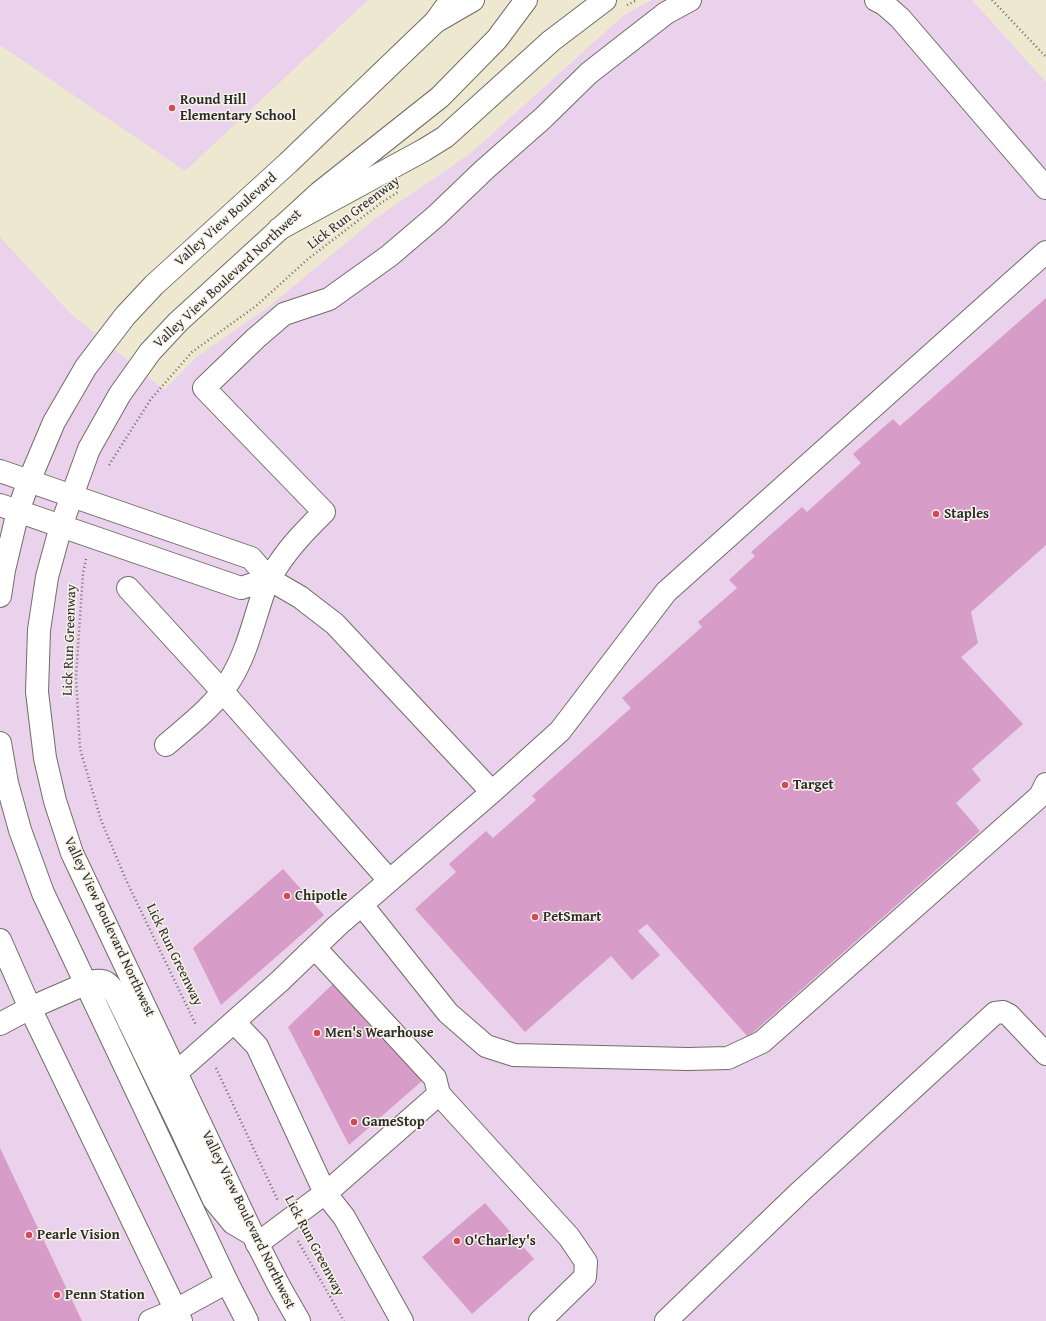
<!DOCTYPE html>
<html>
<head>
<meta charset="utf-8">
<style>
  body { margin:0 }
  canvas { display:block; background:#efe8d0 }
</style>
</head>
<body>
<canvas width="1046" height="1321"></canvas>
<script>
const ctx = document.querySelector('canvas').getContext('2d');
ctx.lineJoin = 'round';
function paint(path, color) { ctx.fillStyle = color; ctx.fill(path, 'evenodd'); }
function strokePath(path, color, width, dash) { ctx.strokeStyle = color; ctx.lineWidth = width; ctx.lineCap = dash ? 'butt' : 'round'; ctx.setLineDash(dash || []); ctx.stroke(path); }
function label(font, color, halo, rows, align = 'center') {
  ctx.font = font + ' "Gentium Book Plus",serif'; ctx.lineWidth = 3; ctx.setLineDash([]); ctx.textBaseline = 'middle'; ctx.strokeStyle = halo; ctx.fillStyle = color; for (const [text, x, y, turn = 0] of rows) {
    ctx.save(); ctx.translate(x, y); ctx.rotate((+turn || 0) * Math.PI / 180); ctx.textAlign = isNaN(turn) ? turn : align; if (halo) ctx.strokeText(text, 0, 0); ctx.fillText(text, 0, 0); ctx.restore();
  }
}
paint(new Path2D(`
  M0,0H368L185,171L0,45Z
  M652,0H972L1046,82V1321H0V237L70,313L164,390L198,356L267,308L375,219L471,153L624,15Z`), '#ead1ec');
paint(new Path2D(`
  M1046,298V545L971,612L978,643L961,657L1023,724L972,769L981,780L956,803L980,831L748,1037L647,924L638,931L660,955L632,980L611,956L525,1032L415,909L456,872L449,864L486,831L493,838L536,800L532,796L631,708L622,698L702,627L698,622L737,588L729,580L755,556L751,552L802,507L807,512L861,463L853,454L893,419L900,426Z
  M283,869L324,915L221,1005L193,948Z
  M335,982L423,1080L349,1145L288,1027Z
  M0,1148L82,1321H0Z
  M485,1203L534,1259L472,1314L422,1257Z`), '#d89cc9');
const minor = new Path2D(`
  M876,0L884,4L900,18L1046,188
  M0,471L251,558L269,579L300,597L335,624L492,792
  M0,505L241,588L269,579
  M128,588L223,692L389,880
  M166,745C189,725 215,706 230,680C249,650 255,613 268,580C270,575 275,570 278,565C291,545 307,529 324,512L204,388L256,338L284,314L329,299L389,256L436,216L484,170L543,118L589,73L666,13L690,0
  M362,905L448,1013L486,1046L514,1055L688,1059L728,1058L762,1042L1040,796L1046,784
  M0,940L30,1008L181,1321
  M315,948L435,1078L439,1094
  M234,1022L257,1046L325,1193L344,1217L402,1321
  M0,1024L30,1008L85,984
  M176,1073L280,981L337,926L492,792L560,731L666,592L1046,252
  M257,1244L333,1187L439,1094L569,1237L586,1262L585,1277L540,1321
  M150,1321L176,1310L227,1282
  M666,1321L800,1192L995,1013L1003,1012L1009,1015L1046,1054`);
const major = new Path2D(`
  M0,596L4,570L18,511L29,481L54,422L86,367L125,316L154,285L288,163L435,22L473,0
  M0,743L7,783L20,830L43,893L227,1282L247,1321
  M85,984C107,975 111,985 120,1003L181,1129L214,1200L233,1223L250,1233
  M299,1321L279,1286L253,1235L72,853L55,801L45,758L37,692L39,630L47,577L61,526L89,449L120,394L150,352L178,322L319,193L440,97L497,39L526,0`);
const highway = new Path2D(`
  M435,22L451,0
  M279,229L424,150L445,137L551,41L605,0`);
strokePath(minor, '#706d65', 24);
strokePath(major, '#706d65', 24);
strokePath(highway, '#706d65', 24);
strokePath(new Path2D(`
  M992,0L1046,57
  M627,5L637,0
  M109,465L151,399L192,352L256,306L308,259L381,203L398,192
  M86,559L83,573L76,677L80,749L101,820L126,880L196,1025
  M216,1068L278,1201
  M298,1241L344,1321`), '#706d65', 2.5, [1, 3]);
strokePath(minor, '#fff', 22);
strokePath(major, '#fff', 22);
strokePath(highway, '#fff', 22);
for (const [x, y, r, color] of [
  [172,108,4,"#d1495b"],
  [936,514,4,"#d1495b"],
  [785,785,4,"#d1495b"],
  [287,896,4,"#d1495b"],
  [535,917,4,"#d1495b"],
  [317,1033,4,"#d1495b"],
  [354,1122,4,"#d1495b"],
  [29,1235,4,"#d1495b"],
  [457,1241,4,"#d1495b"],
  [57,1295,4,"#d1495b"]
]) { const dot = new Path2D(); dot.arc(x, y, r, 0, 2 * Math.PI); ctx.fillStyle = color; ctx.fill(dot); strokePath(dot, '#f7f3e8', 1.5); }
label('bold 14px', '#2b2b2b', '#f7f3e8', [
  ["Round Hill",180,100],
  ["Elementary School",180,116],
  ["Staples",944,514],
  ["Target",793,785],
  ["Chipotle",295,896],
  ["PetSmart",543,917],
  ["Men's Wearhouse",325,1033],
  ["GameStop",362,1122],
  ["Pearle Vision",37,1235],
  ["O'Charley's",465,1241],
  ["Penn Station",65,1295]
], 'left');
label('14px', '#2b2b2b', '#f7f3e8', [
  ["Lick Run Greenway",354,213,-37],
  ["Valley View Boulevard",226,220,-42],
  ["Valley View Boulevard Northwest",228,279,-43],
  ["Lick Run Greenway",70,640,-88],
  ["Valley View Boulevard Northwest",109,927,65],
  ["Lick Run Greenway",174,955,64],
  ["Valley View Boulevard Northwest",248,1220,64],
  ["Lick Run Greenway",314,1246,62]
]);
</script>
</body>
</html>
